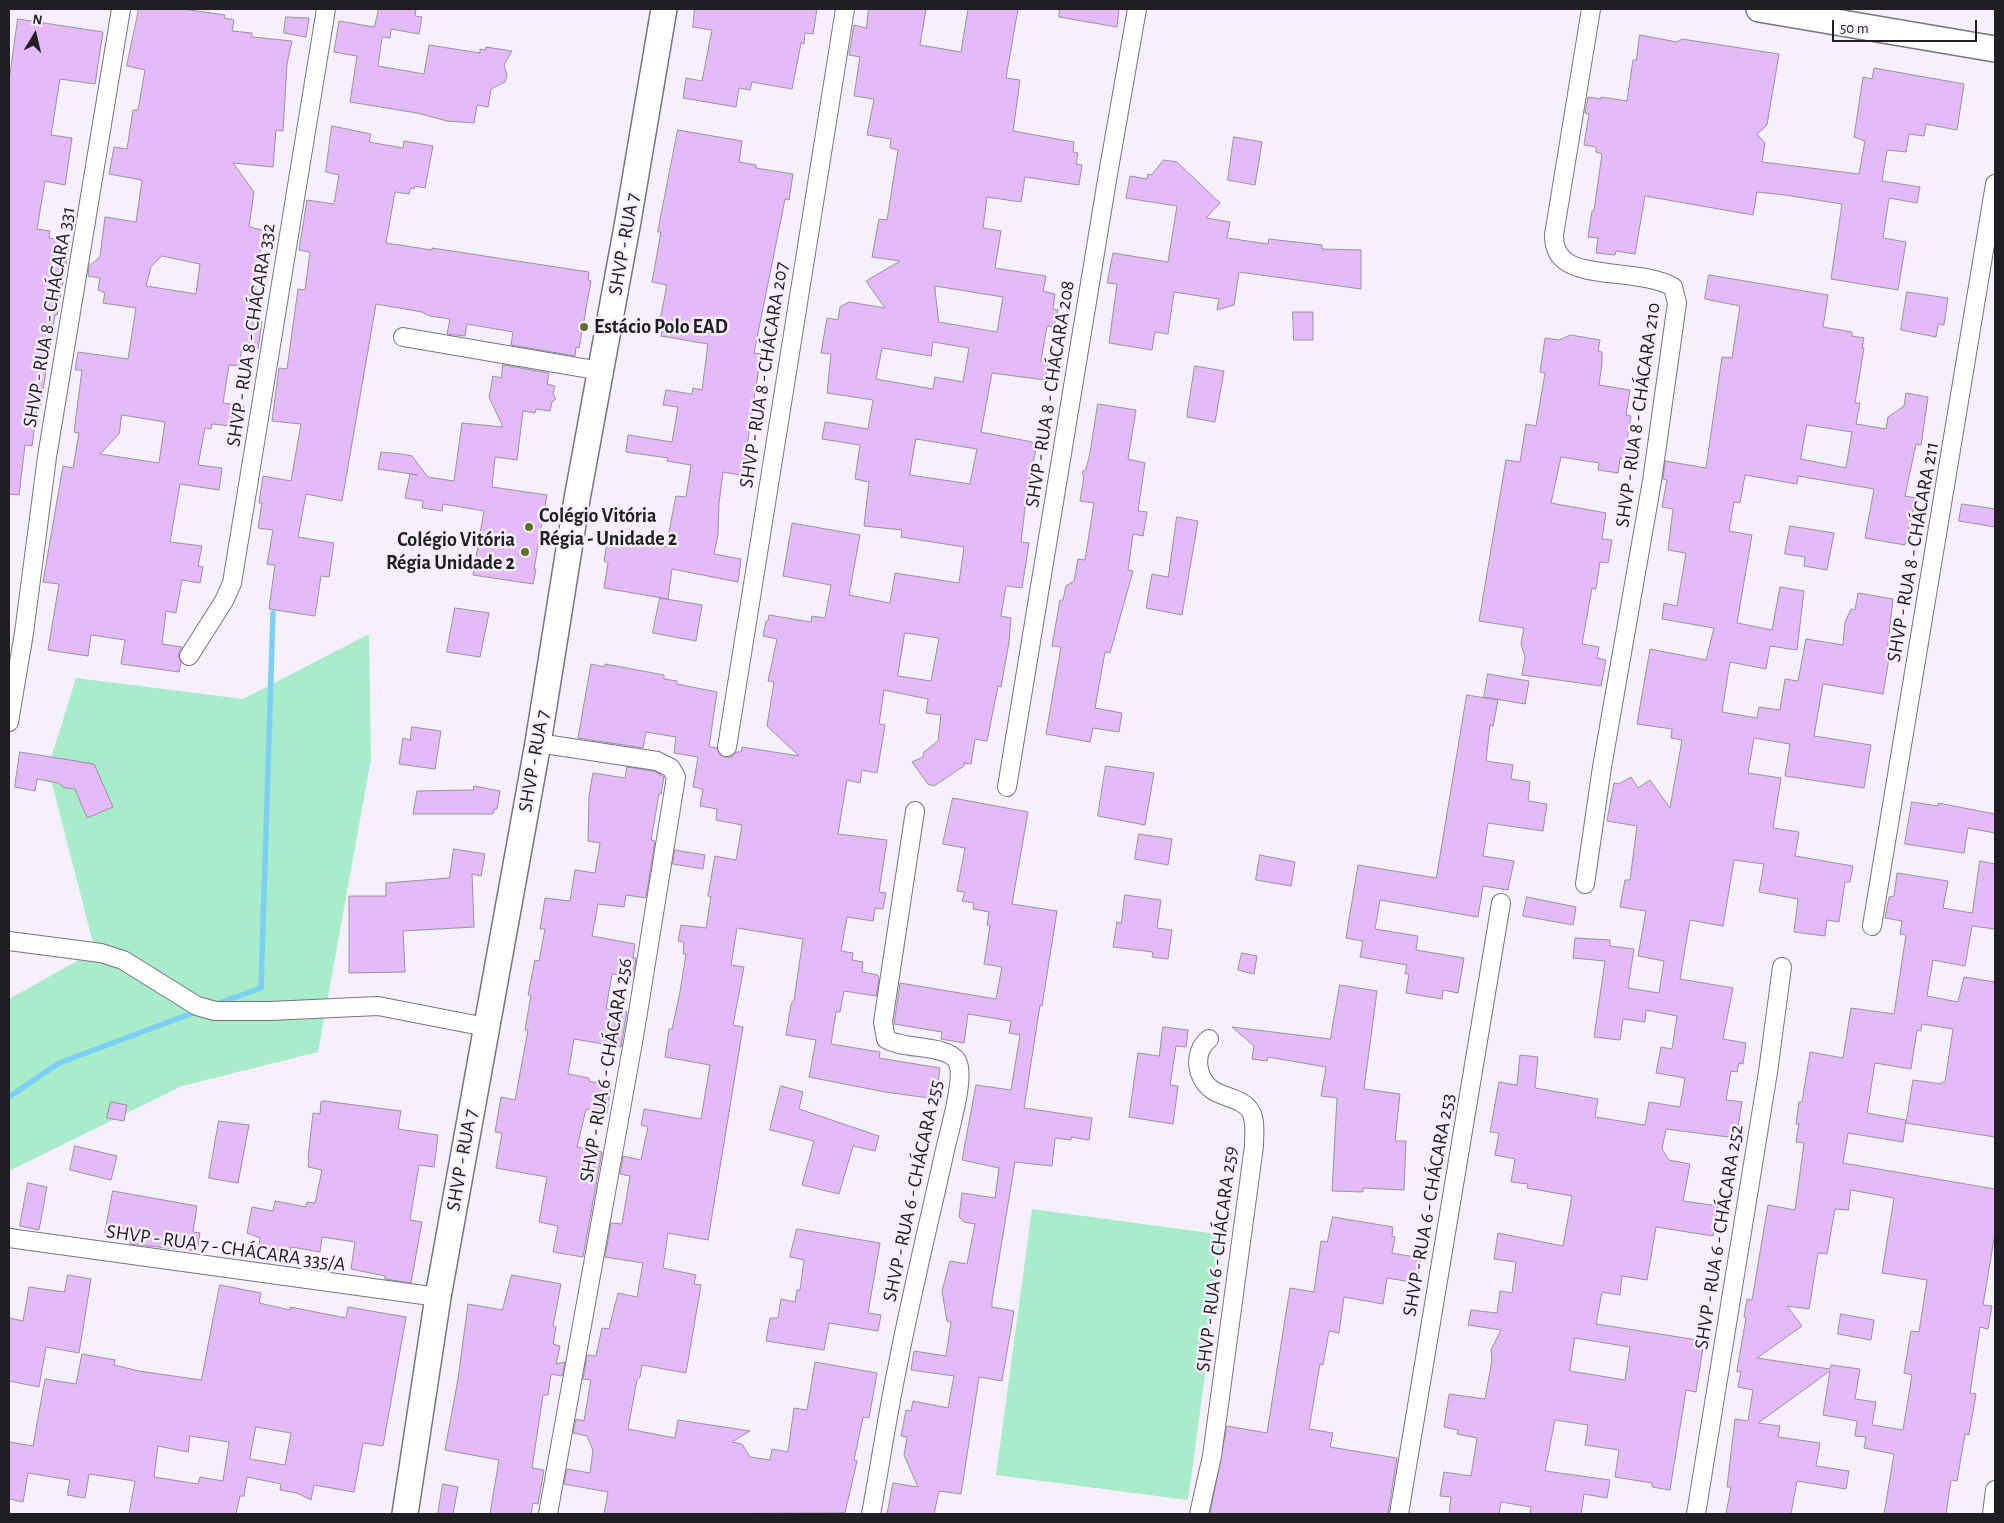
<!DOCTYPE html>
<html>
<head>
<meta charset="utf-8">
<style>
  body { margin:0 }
  #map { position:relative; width:2004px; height:1523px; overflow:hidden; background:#f5f0fc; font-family:"Alegreya Sans",sans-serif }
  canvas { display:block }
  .frame { position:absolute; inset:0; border:10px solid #201e22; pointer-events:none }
  .north { position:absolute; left:10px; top:10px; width:50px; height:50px; -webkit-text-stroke:4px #f5f0fc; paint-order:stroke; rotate:9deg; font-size:14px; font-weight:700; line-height:20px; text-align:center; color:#201e22 }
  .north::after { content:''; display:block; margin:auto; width:18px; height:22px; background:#201e22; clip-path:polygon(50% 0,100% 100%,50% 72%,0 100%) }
  .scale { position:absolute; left:1832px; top:20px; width:145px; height:22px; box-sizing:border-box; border:2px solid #201e22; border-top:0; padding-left:6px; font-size:15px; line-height:18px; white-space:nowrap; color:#201e22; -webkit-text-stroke:4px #f5f0fc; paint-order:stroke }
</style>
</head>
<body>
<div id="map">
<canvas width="2004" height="1523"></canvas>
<div class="frame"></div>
<div class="north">N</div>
<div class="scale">50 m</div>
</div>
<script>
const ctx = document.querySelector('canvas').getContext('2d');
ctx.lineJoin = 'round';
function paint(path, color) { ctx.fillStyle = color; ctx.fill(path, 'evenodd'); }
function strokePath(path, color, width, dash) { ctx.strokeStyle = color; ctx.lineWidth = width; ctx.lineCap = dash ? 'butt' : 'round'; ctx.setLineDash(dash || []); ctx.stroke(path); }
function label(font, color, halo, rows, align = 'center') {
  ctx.font = font + ' "Alegreya Sans",sans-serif'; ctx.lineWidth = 5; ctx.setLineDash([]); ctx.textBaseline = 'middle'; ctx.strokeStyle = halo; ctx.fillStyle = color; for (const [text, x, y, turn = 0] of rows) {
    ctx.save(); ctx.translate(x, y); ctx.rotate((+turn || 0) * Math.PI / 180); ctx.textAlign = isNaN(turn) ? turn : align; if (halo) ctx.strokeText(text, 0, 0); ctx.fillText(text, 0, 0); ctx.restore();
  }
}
paint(new Path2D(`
  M369,634L371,759L318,1052L182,1086L9,1171V999L95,951L48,768L76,678L243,699Z
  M1032,1209L1224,1235L1188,1500L996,1475Z`), '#a8ecc9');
strokePath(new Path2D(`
  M216,1004L261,988L273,613
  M9,1097L59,1063L198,1011`), '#7cd0f5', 5.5);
const building = new Path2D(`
  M139,9H183L225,15L224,18L234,20L232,31L252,33V37L292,41L287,64L283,131L276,130L273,167L233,163L254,192L249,227L263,230L252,320L262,321L258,349L242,347L239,366L229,365L223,403L244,406L241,427L212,424L211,429L205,428L198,465L222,468L219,490L180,484L170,542L202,546L198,566L203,567L200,583L182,580L176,613L166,611L162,644L182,647L178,655L181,662L179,672L121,664L125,640L91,635L88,656L48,650L59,584L43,582L63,466L73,468L79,433L74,432L82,370H75L78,352L128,359L136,308L103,303L105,293L98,290L100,278L88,276L89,266L100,257L105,217L136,222L142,180L109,174L114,147L127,149L133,110H138L145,70L127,66ZM162,256L200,264L196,294L146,286L151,267ZM122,415L165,422L159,463L100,454L119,434Z
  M379,9H416L415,16L422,17L419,34L391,29L390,38L382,37L378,66L424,74L429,45L480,53V49L485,50L486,47L512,51L504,65L507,75L505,82L491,89L488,107L477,105L474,123L447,121L417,113L350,102L357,56L334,52L339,21L374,27Z
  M695,9H817L813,34L805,33L804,44L801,43L792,89L752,82L750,90L739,88L736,107L683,98L686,78L702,81L712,30L693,27Z
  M869,9H926L920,45L961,52L968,9H1018L1006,78L1020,80L1013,131L1074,142L1073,152L1078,153L1076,164L1082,165L1079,185L1025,177L1021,202L987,197L983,228L1001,231L995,268L1046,276L1043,291L1055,294L1053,309L1058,310L1054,327L1047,326L1041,361L1048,362L1045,380L992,373L981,432L1032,442L1036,449L1027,491L1021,542L1029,543L1022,588L1006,586L1001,616L1011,618L1009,642L1001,687L998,686L987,741L975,739L971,764L964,763V766L934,786L928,784L912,762L923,757L924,752L938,741L941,715L926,713L928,699L884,690L879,724L885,725L877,773L862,770L860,783L847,780L838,834L887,840L879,892L886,893L883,909L875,908L873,921L847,917L841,951L853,953L852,960L863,962L862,972L878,975L879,980L876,996L844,991L840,1012H836L831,1044L880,1052L879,1058L940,1068L936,1099L885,1092L809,1077L816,1040L786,1035L791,1004L794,1000L803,939L737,928L731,965L744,967L733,1025L743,1027L708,1240L668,1233L663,1268L696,1275L694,1284L701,1285L686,1373L642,1365L640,1377L637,1380L628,1429L675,1438L678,1420L750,1431L732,1442L742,1444L750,1457L770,1460L772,1449L788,1452L794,1408L807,1410L815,1362L877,1373L869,1418L863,1417L854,1460L857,1461L845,1513L604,1514L608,1492L564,1484L567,1469L590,1473L593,1450L587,1436L573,1433L576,1419L584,1421L591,1380L583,1379L587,1355L596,1356L602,1328L609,1329L618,1293L637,1297L643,1263L605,1257L611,1223L622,1224L630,1176L620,1174L623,1156L641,1160L648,1127L641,1125L644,1109L701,1119L710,1065L665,1057L669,1029H672L680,992L686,954H683L684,942L678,941L681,925L706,928L711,897L708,896L715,856L736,860L742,825L716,820L717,809L700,806L703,789L693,787L698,757L674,753L676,737L646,732L643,748L578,738L591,664L605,667V664L664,675V679L677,681V684L717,692L709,747L717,748L720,755L725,757H731L736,752H741L742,747L799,756L767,726L774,682L768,681L777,639L763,636L766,621H768L769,615L811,622L812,616L825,618L831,585L783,576L792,523L860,535L849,595L890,603L895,573L959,583L964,547L901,537L902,530L864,526L869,482L855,479L860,445L822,439L825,422L868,429L873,400L827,393L831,354L821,353L827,318L838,320L840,307L849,302L885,308L866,281L900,261L872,257L879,219L887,220L898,150L890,148L891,139L867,135L874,99L854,96L860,57L849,55L854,25L866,28ZM935,286L1003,297L997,332L939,322ZM933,342L969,348L963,382L935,377L933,389L876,379L882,348L931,356ZM916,439L977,449L970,484L910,475ZM905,633L939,638L931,681L898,676Z
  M1060,9H1119L1117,27L1059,17Z
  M286,17L309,18L306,37L284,33Z
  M18,19L103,32L95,84L60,79L51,135L72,138L65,185L45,181L37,229L50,231L49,238L70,242L57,315H55L40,409L37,408L32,446L25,445L19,495L9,494V82Z
  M1640,35L1677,42L1682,39L1779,54L1767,125L1757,134L1765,143L1762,162L1859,174L1865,141L1854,137L1863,77L1872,79L1874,68L1964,84L1957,130L1926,124L1924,136L1909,134L1906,152L1887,150L1882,181L1920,187L1917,203L1889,198L1883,238L1906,242L1898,290L1831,279L1842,204L1785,195L1757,192L1753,215L1645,196L1635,254L1616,251L1615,255L1596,253L1598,238L1588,237L1592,211H1594L1602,154L1596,152V147L1584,145L1589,114L1585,113L1588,97L1601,99V97L1627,101L1633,60H1636Z
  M332,126L371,134L369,142L403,148L404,141L433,146L425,188L415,186L414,189L411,188L409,194L395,192L386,243L432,250V248L589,272L588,280L591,281L579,348L576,347L575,356L511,345L513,332L467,324L465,336L447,334L450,319L430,316L422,312L376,304L342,501L306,494L298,537L334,543L329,577L321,576L315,616L269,609L275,565L267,564L273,530L258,528L262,503H259L263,476L291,481L301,424L272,421L279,368L287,369L298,289L305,290L310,252L299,250L307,200L334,204L339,175L326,172Z
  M678,130L742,141L739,162L756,165V168L793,174L789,200L785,199L754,353L761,354L745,459L754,461L751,477L723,472L719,503L718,534L714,554L741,559L738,582L672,569L668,599L604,588L608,563L604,561L608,536L666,547L676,496L686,497L691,465L667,461L668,458L626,452L628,435L672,442L678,407L663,405L666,390L692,394L693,388L702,390L708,344L661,336L664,320H660L667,285L652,282L661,232H658Z
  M1234,137L1262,142L1255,185L1228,180Z
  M1164,160L1177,162L1220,203L1206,218L1230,222L1227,238L1268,244L1269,239L1322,245V249L1361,250V289L1239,272L1234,305L1217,310L1219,299L1174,292L1168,334L1155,332L1152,350L1109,343L1117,284L1107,283L1113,253L1168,262L1177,206L1126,198L1130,176L1147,179L1148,174L1151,175Z
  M1709,275L1828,295L1823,327L1852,332V336L1864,338L1862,348H1864L1855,403H1860L1856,424L1886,429L1888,417L1904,406L1906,393L1928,397L1921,445L1916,444L1905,496L1916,498L1905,545L1865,538L1874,489L1798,476L1797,484L1745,475L1740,503L1734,502L1729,531L1752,535L1737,623L1772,630L1780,587L1804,591L1797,650L1770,646L1766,669L1730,662L1722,712L1757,718L1759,707L1780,710L1785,679L1798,681L1806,639L1843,645L1845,622L1851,609L1855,610L1858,593L1893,599L1887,653H1890L1883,694L1823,684L1814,736L1871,745L1864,788L1785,776L1790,744L1754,738L1748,773L1781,778L1773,828L1799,832L1795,856L1853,866L1850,882H1845L1839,922L1827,920L1825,936L1794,932L1798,899L1759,892L1764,864L1734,860L1723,926L1690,920L1680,979L1733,988L1723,1039L1746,1043L1743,1064L1739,1063L1737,1072L1731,1071L1726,1100L1742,1102L1736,1138L1666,1129L1662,1149L1669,1160L1690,1164L1683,1201L1718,1206L1713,1236L1656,1227L1647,1280L1622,1276L1620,1295L1602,1292L1596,1324L1704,1341L1696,1392L1686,1390L1670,1490L1652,1487V1483L1615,1477L1619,1450L1585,1445L1588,1425L1555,1420L1545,1471L1610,1480L1607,1498L1584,1494L1581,1514H1530L1531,1507L1501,1502L1499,1514H1449L1451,1497L1440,1496L1444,1472L1471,1476L1477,1438L1457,1434L1458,1430L1444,1427L1449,1394L1485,1399L1492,1360L1491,1350L1501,1330L1468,1325L1471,1310L1497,1313L1500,1291L1512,1293L1516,1262L1494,1259L1498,1233L1563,1246L1572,1196L1527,1188L1528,1184L1511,1182L1515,1159L1495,1155L1499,1133L1490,1132L1499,1082L1517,1085L1520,1055L1538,1057L1535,1088L1598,1099L1595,1117L1645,1125L1649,1102L1680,1107L1685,1078L1656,1073L1661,1047L1672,1049L1677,1016L1646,1010L1645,1022L1623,1019L1620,1040L1594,1037L1605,961L1573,958L1575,938L1610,940V946L1634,949L1628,988L1659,993L1664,961L1638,956L1646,911L1620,907L1625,880H1630L1637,826L1607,821L1614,783L1619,784L1631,777L1638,788L1650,780L1670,808L1682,740L1671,738L1672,729L1637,724L1650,649L1706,660L1714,628L1662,619L1664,603L1677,606L1686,553L1668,550L1673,509L1662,507L1667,480L1663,479L1665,461L1706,468L1722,357L1732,358L1740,306L1705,299ZM1807,425L1852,432L1846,468L1801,459ZM1575,1338L1630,1347L1625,1380L1570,1371Z
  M1907,292L1948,298L1944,325L1938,324L1936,337L1901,330Z
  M1293,312H1313V340H1294Z
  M1571,335L1600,340L1598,351L1602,352V363L1599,385L1630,390L1626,415L1631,416L1627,440L1638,442L1635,460L1620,458L1618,473L1598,470L1599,463L1561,457L1551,503L1606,513L1602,539L1612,540L1608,563L1600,562L1596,589L1592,588L1582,644L1599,647L1597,658L1606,660L1601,686L1522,675L1525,657L1521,643L1524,628L1479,621L1506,460L1520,462L1526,424L1536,426L1545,373L1540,372L1545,338L1559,340Z
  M503,365L549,373L547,384L555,386L553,394L556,399L552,402L550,411L536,409L535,413L523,411L517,460L495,457L492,487L547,495L534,569H536L533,584L473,575L484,511L443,504L442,511L422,508L423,501L405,498L410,474L418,475L378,469L381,452L401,454L412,456L428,477L454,481L462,423L503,427L489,397L493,376L501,378Z
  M1195,366L1224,371L1215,422L1187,417Z
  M1098,404L1136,410L1128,459L1145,463L1138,511L1147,512L1143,536L1133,534L1128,570L1133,571L1110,653L1105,652L1095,708L1122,713L1119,732L1093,728L1090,742L1046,734L1061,647L1052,646L1060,600H1063L1066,586L1074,581L1078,559L1085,560L1094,503L1080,501L1084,476L1082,472L1086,469L1090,453Z
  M1962,504L1995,509V527L1959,521Z
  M1177,517L1198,521L1182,615L1146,608L1152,574L1168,577Z
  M1790,526L1834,533L1827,570L1804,566L1805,557L1785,554Z
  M660,598L702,605L696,641L653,633Z
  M455,608L489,613L480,657L447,652Z
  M1488,674L1529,681L1525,704L1484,697Z
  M1467,695L1498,700L1493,726L1490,725L1486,761L1513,765L1511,779L1530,782L1528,801L1547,804L1543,831L1488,823L1483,856L1514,861L1508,890L1483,886L1478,917L1380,900L1375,929L1418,936L1416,950L1464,958L1458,993L1443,990L1442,999L1406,993L1409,974H1405L1407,965L1360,957L1363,941L1346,938L1358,865L1436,878Z
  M412,727L441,731L435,769L399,764L403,738L410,740Z
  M20,752L94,764L113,807L87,818L75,789L65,788L58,783L37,779L35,791L15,787Z
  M1106,766L1154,773L1145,825L1098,816Z
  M627,767L654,771L664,777L661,794H659L651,840L655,841L646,898L626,895L624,907L598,904L592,936L635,944L633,958H636L633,977L612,974L606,1009L627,1012L621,1047L574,1039L568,1074L589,1078V1081L611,1086L607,1113L586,1109L577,1147L602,1152L583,1257L553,1252L558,1226L539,1222L547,1177L496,1168L502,1133L495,1132L501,1097L515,1100L528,1030H525L531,995H528L535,960L539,961L545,929H540L545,898L570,901L575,870L595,873L600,843L588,841L589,796L593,773L625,778Z
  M474,786L500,791L497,809H494L493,814H413L417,791L473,790Z
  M953,798L1028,812L1012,904L1057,911L1042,1006L1040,1005L1024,1108L1092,1118L1089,1140L1071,1137V1140L1055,1138L1052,1166L1015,1162L992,1301V1307L1014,1311L1002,1381L979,1377L961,1494L939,1491L934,1514H887L893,1483L918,1487L904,1455L907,1437L901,1436L906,1410L911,1411L913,1401L948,1408L954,1376L911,1370L914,1351L946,1356L951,1322L947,1321L942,1291L950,1261L967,1264L975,1224L964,1222L959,1217L962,1193L995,1198L999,1168L962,1160L976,1085L1011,1090L1020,1035L1009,1033L1011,1021L968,1014L964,1043L941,1039L942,1032L894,1024L900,983L996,999L1002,967L984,964L990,926L987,925L989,912L973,909L974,903L962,901L965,892L957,891L965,848L943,844Z
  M1912,802L1938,806V803L1995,814V833L1968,828L1964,853L1905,844Z
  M1139,834L1172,839L1168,865L1135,859Z
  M454,849L485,854L481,876L472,874L474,927L403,931L405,972L349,973V896H386V883L449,878Z
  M675,850L705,855L703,869L673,864Z
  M1260,855L1295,862L1291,886L1256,880Z
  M1980,861L1995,864V929L1972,926L1965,966L1933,960L1927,996L1958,1002L1964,977L1995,982V1137L1906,1123L1913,1080L1941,1084L1942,1082H1945L1953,1029L1922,1024L1921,1031L1917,1030L1911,1069L1875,1063L1867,1113L1906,1120L1903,1142L1848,1133L1843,1163L1995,1189V1233L1983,1305L1992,1306L1988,1329L1980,1327L1970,1393L1976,1394L1969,1435L1965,1434L1957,1481L1951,1480L1946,1514H1884L1894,1454L1864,1448L1866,1437L1855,1436L1857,1421L1823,1415L1830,1371L1758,1423L1780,1426L1778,1437L1820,1443L1816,1466L1849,1471L1846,1489L1797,1481L1791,1514H1726L1731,1487H1727L1735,1419L1748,1421L1753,1390L1738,1387L1741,1371L1737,1372V1370L1746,1318L1744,1317L1747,1299L1752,1300L1768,1205L1795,1210L1804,1143L1796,1142L1799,1124H1796L1799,1102H1802L1810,1052L1843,1058L1851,1008L1894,1014L1906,935L1900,934L1902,921L1885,918L1889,897L1894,896L1897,873L1948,881L1943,908L1972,913ZM1851,1190L1894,1198L1882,1273L1927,1280L1919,1332L1911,1331L1904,1373L1912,1375L1903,1430L1872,1425L1876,1402L1855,1399L1860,1369L1831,1365L1830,1369L1757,1358L1802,1326L1787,1306L1809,1309L1818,1253L1827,1254L1835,1209L1848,1210Z
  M1125,895L1161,900L1157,928L1172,930L1168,959L1152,957L1153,952L1113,947L1117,922L1121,923Z
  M1527,897L1576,907L1573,925L1523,916Z
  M1242,953L1257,956L1254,974L1238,970Z
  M1340,985L1377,991L1364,1089L1400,1094L1395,1141H1406L1404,1190L1363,1188V1192L1332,1191L1337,1098L1321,1096L1326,1067L1268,1057L1267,1061L1252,1059L1254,1046L1232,1027L1330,1039Z
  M1163,1027L1188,1030L1186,1047L1176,1046L1170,1085L1178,1086L1173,1124L1129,1117L1138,1053L1159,1056Z
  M781,1086L803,1092L799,1109L879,1136L875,1151L853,1146L839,1194L802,1185L814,1141L770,1130Z
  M324,1101L401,1111L398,1129L438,1135L434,1167L419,1165L410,1220L422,1222L411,1283L385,1279V1276L351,1269L355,1242L322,1237L320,1252L291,1247L290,1252L259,1246L260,1238L247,1233L252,1207L273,1211L275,1201L306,1207L307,1202L315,1203L322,1170L308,1167L309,1159H308L313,1113L320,1114L321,1102Z
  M111,1102L127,1105L124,1121L107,1118Z
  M219,1121L249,1125L238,1183L209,1178Z
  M75,1146L117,1156L111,1180L70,1170Z
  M28,1183L47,1187L39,1230L20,1226Z
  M113,1191L197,1206L193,1232L200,1233L197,1251L130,1244L131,1238L105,1233Z
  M1333,1217L1393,1227L1392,1236L1395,1237L1392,1253L1421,1258L1417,1283L1387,1278L1383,1304L1344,1297L1339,1333L1329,1331L1323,1365L1320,1364L1309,1429L1333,1433L1330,1447L1397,1458L1388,1514H1210L1227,1426L1267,1433L1290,1288L1314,1292L1321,1241L1327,1242Z
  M797,1229L880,1243L868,1313L881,1315L878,1331L829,1323L824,1350L766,1341L770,1318H778L781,1299L795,1302L797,1290H800L804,1260L790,1257Z
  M68,1275L91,1279L79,1353L46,1347L39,1387L9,1381V1318L23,1321L29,1287L64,1292Z
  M512,1275L561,1284L553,1326L556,1327L553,1344L560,1346L556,1364L565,1362L562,1376L551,1374L548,1395H543L532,1468L544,1470L538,1504L533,1503L531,1514H490L499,1460L445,1450L458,1379L468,1304L502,1310Z
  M220,1285L261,1293L259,1303L290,1310V1307L346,1318L348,1307L406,1317L383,1446L363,1443L354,1492L314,1485L311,1500L297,1493L280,1490L281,1484L247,1477L244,1496H240L236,1514H129L135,1481L89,1474L85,1498L67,1495L70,1480L28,1473L23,1502L9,1499V1442L33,1446L45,1379L76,1384L82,1354L115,1360L114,1365L139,1371L201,1380ZM256,1427L291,1433L285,1465L250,1459ZM190,1436L229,1442L223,1481L200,1477L198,1484L154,1477L158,1446L188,1452Z
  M1841,1314L1874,1320L1871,1340L1838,1334Z
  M443,1484L458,1487L453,1514H438Z`);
paint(building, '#e4baf9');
strokePath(building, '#98929c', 1);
const street = new Path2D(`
  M403,337L601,371
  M189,656L224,601L232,583L326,9
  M9,722L24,633L47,457L121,9
  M538,743L657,761L671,768L676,777L635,1031L548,1514
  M727,747L845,9
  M1007,787L1108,174L1137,9
  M1585,884L1602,767L1652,481L1677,303L1673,287C1644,270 1585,278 1564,260C1557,254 1554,244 1554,235L1591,9
  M1872,926L1995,184
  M9,941L101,953L123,960L197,1006L215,1011H270L378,1006L486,1027
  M9,1238L438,1297
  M871,1514C880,1466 887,1417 897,1369C911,1295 929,1223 945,1150C949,1132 966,1076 957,1061C946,1044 904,1050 886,1039L883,1022L915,811
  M1199,1514L1212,1456L1254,1146C1254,1136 1256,1121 1251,1112C1244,1099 1226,1098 1214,1091C1196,1080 1192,1052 1209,1039
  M1399,1514L1501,903
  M1696,1514L1768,1072L1782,967
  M1992,1514L1995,1490`);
const secondary = new Path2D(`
  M1759,9L1995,49
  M405,1514L438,1297L538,743L577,499L628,221L664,9`);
strokePath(street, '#78747e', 20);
strokePath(secondary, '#78747e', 28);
strokePath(street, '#fff', 18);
strokePath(secondary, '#fff', 25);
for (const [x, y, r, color] of [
  [584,327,5,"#5e7322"],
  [529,527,5,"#5e7322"],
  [525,552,5,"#5e7322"]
]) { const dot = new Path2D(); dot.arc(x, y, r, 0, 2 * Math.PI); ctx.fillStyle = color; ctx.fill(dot); strokePath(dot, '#f5f0fc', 2); }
label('20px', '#201e22', '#f5f0fc', [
  ["SHVP - RUA 7",624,244,-80],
  ["SHVP - RUA 8 - CHÁCARA 331",49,317,-80],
  ["SHVP - RUA 8 - CHÁCARA 332",251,335,-81],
  ["SHVP - RUA 8 - CHÁCARA 207",764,375,-81],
  ["SHVP - RUA 8 - CHÁCARA 208",1050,394,-81],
  ["SHVP - RUA 8 - CHÁCARA 210",1638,415,-82],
  ["SHVP - RUA 8 - CHÁCARA 211",1913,552,-80],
  ["SHVP - RUA 7",534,761,-80],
  ["SHVP - RUA 6 - CHÁCARA 256",606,1070,-80],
  ["SHVP - RUA 7",462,1160,-80],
  ["SHVP - RUA 6 - CHÁCARA 255",913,1191,-78],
  ["SHVP - RUA 6 - CHÁCARA 253",1429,1205,-80],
  ["SHVP - RUA 6 - CHÁCARA 252",1719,1237,-81],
  ["SHVP - RUA 7 - CHÁCARA 335/A",226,1248,8],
  ["SHVP - RUA 6 - CHÁCARA 259",1217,1259,-83]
]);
label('bold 20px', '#201e22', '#f5f0fc', [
  ["Estácio Polo EAD",594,327],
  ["Colégio Vitória",539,516],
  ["Régia - Unidade 2",539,539],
  ["Colégio Vitória",515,540,"right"],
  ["Régia Unidade 2",515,563,"right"]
], 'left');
</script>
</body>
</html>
